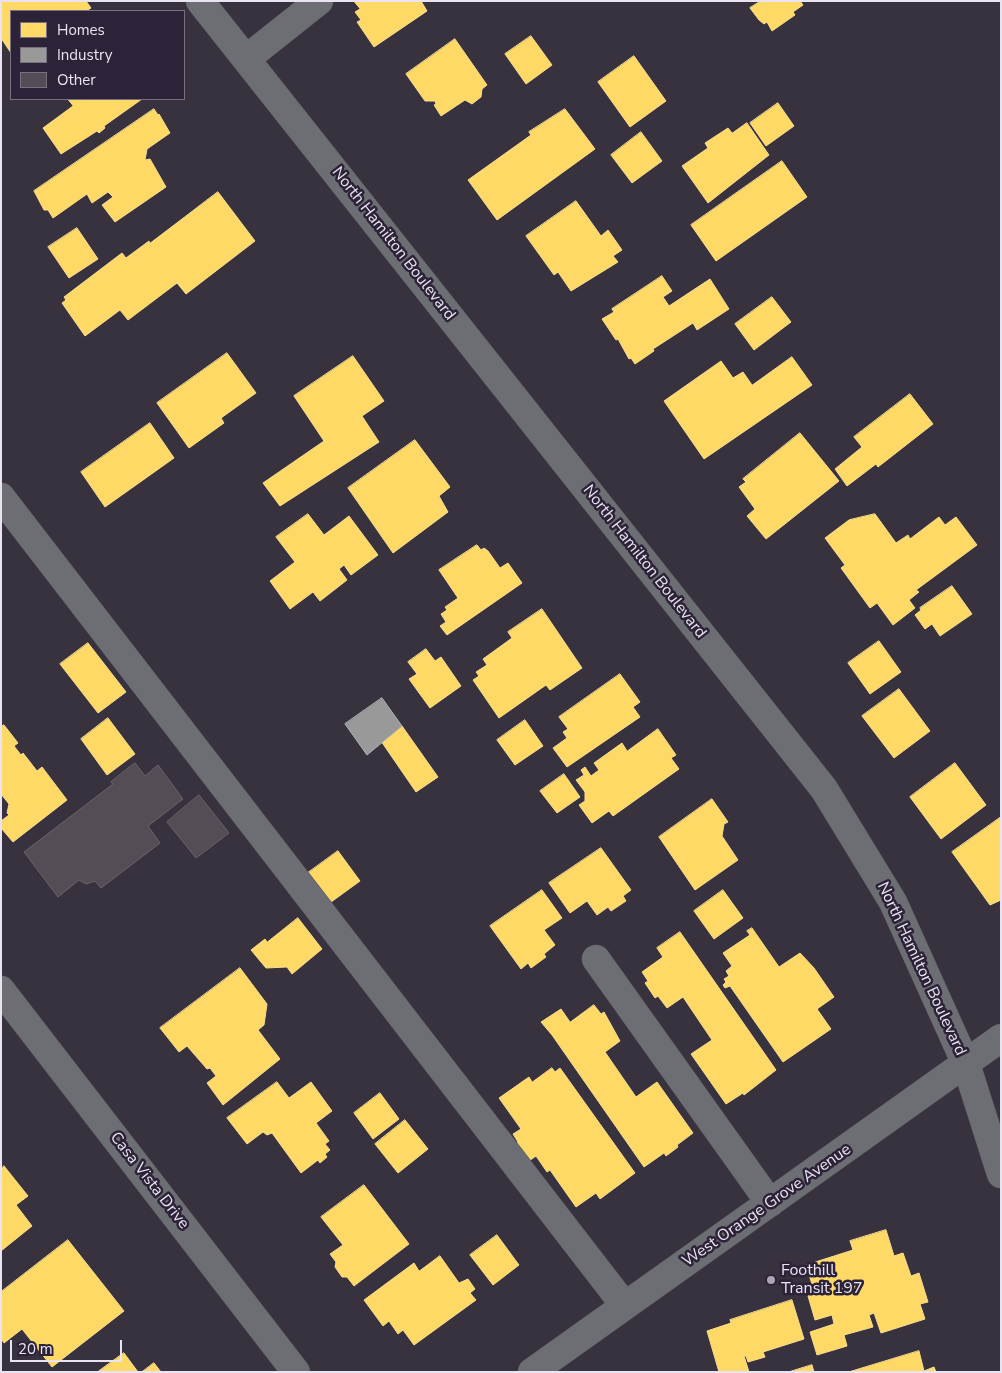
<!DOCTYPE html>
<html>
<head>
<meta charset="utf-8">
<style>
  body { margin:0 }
  #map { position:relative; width:1002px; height:1373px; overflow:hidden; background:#37323d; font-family:"Nunito Sans",sans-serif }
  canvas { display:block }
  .frame { position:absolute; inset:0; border:2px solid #eae4f2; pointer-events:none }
  .legend { position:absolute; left:10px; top:10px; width:175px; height:90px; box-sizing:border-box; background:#2d2338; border:1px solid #797082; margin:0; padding:6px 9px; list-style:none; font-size:15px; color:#eae4f2 }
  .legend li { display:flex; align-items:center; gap:10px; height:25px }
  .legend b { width:25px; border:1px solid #797082 }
  .scale { position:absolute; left:10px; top:1340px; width:112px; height:22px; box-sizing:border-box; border:2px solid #eae4f2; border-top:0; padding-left:6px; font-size:15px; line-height:18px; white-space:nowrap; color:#eae4f2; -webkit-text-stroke:4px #2d2338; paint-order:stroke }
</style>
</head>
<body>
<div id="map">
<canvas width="1002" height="1373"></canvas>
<div class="frame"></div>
<ul class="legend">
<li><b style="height:14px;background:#ffd966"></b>Homes</li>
<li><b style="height:14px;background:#999"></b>Industry</li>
<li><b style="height:14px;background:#544d56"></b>Other</li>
</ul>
<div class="scale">20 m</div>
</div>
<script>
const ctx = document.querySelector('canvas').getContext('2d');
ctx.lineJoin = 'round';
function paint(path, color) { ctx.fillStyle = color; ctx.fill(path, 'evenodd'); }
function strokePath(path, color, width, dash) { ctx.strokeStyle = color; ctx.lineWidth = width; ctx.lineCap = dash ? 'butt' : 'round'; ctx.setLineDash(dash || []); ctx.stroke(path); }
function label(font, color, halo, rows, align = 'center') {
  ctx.font = font + ' "Nunito Sans",sans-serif'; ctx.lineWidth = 5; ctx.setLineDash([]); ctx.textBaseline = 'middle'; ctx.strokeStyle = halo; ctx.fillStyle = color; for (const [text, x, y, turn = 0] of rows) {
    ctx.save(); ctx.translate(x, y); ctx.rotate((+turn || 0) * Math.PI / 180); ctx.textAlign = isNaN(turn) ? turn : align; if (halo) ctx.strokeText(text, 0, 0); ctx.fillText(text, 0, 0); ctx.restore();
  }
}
const homes = new Path2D(`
  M1,1H86L91,8L86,11H11V53L1,38Z
  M354,1H421L427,11L374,47L357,22L361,20L355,12L360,9Z
  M761,1H800L803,5L793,12L795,15L772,31L767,22L764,24L759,20L750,8Z
  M531,36L552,65L526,84L505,54Z
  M455,39L487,85L482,89L481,97L472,104L465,100L441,116L434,105L436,104L435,101H425L406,74Z
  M634,56L666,101L630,127L598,82Z
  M68,99H142L104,126L105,128L99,133L97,131L61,154L43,128L73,106Z
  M778,103L794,126L766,146L750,123Z
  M154,109L158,115L159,114L170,133L147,149L145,160L150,159L166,187L115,222L102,205L113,197L108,192L92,203L87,194L53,218L48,210H44L34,191Z
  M565,109L595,149L497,220L468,180L531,135L529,132Z
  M747,123L769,155L708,203L682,166L708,148L705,143L728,128L732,133Z
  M641,132L662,161L632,183L611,155Z
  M782,161L807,197L716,261L691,225Z
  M218,192L255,241L186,294L177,283L128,320L120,310L85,336L62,303L66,300L64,297L122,253L126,258L149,241L150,243Z
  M576,201L601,236L608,230L622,250L613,256L618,262L571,291L558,272L554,275L526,236Z
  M77,228L98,259L69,278L48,247Z
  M662,276L672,291L663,297L669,306L710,279L729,309L697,330L693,323L653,349L654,351L635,364L631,358L629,359L618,339L616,340L602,319L614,312L612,309Z
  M772,297L791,322L754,350L735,324Z
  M227,353L256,393L221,418L224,423L189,448L157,403Z
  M353,356L384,401L362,416L379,442L280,506L263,483L324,441L294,396Z
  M792,357L812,385L704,459L664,401L721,361L733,378L743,372L752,385Z
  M910,394L933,424L878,467L876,464L847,486L835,469L862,447L854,437Z
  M150,423L174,458L105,507L81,472Z
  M800,433L839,481L766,539L747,516L755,509L739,487L746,482L743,479Z
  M415,440L450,487L439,496L448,512L393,553L348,488Z
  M308,514L324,535L349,516L378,555L351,575L344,565L339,569L347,580L320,601L313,592L290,609L270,581L295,562L276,537Z
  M875,514L896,543L908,535L910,539L939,517L945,525L956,517L977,545L916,590L919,592L909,600L915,608L893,625L877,603L870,608L841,568L845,565L825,538L849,520Z
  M477,545L481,550L484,548L488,551L500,568L508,563L522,583L447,635L440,626L446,622L441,614L447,610L445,607L458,598L439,570Z
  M952,586L972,614L940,636L932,624L925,629L915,615L921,610L920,608Z
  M542,609L582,668L550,690L546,685L499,718L473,680L479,676L476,672L487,665L483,659L512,638L508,632Z
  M879,641L901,672L870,694L848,663Z
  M88,643L126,692L98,713L60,664Z
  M426,649L435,661L441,657L461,686L430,708L409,679L417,674L408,662Z
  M620,674L640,702L633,707L640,717L567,767L553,748L567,738L563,732L568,729L559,717Z
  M899,689L930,731L894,758L862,716Z
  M108,718L135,754L107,775L81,739Z
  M525,720L543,746L515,765L497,740Z
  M4,725L18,743L14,746L21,755L23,753L37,771L42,767L67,800L13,842L1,828V821L9,815L7,813L9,804L1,794V727Z
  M402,726L438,777L416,792L381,741Z
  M658,729L676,755L671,758L679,769L613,816L609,811L592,823L579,805L585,801V792L576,780L584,775L581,770L585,767L591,776L599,770L594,763L622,743L627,751Z
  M955,763L986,805L941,839L910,797Z
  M564,774L580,797L557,813L540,791Z
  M712,799L728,822L724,824L722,836L738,860L695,890L659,837Z
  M1001,817V900L990,905L952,852Z
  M601,848L631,890L623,896L626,901L611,911L608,907L597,915L587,901L570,913L549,883Z
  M338,851L360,881L327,905L305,875Z
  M542,890L562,918L544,930L555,945L544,954L546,957L531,968L528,963L521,969L490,926Z
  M723,890L743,918L714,939L694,911Z
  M298,918L322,949L292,974L287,967L266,968L251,950L265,939L267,942Z
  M752,928L779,967L800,953L814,968L834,997L817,1009L831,1029L783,1062L730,986L725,988L723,985L726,982L724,979L729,976L726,971L732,966L723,953L750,935L747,931Z
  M680,932L776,1070L744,1095L743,1093L726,1104L691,1054L712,1040L683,997L667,1008L658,996L655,998L645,983L648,981L642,972L663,957L657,948Z
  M240,968L267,1004L264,1025L258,1030L280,1059L223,1105L207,1083L216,1076L210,1068L207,1069L187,1046L179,1052L160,1028Z
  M594,1005L601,1014L604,1012L620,1041L605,1052L636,1097L657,1082L693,1133L677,1145L678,1147L666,1156L664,1153L644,1167L552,1035L541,1022L561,1009L570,1022Z
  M552,1068L555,1072L560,1068L635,1173L600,1199L596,1193L576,1207L550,1170L547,1172L536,1156L526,1163L513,1146L518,1142L513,1134L521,1129L499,1098L529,1077L532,1082Z
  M277,1082L289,1098L311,1082L332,1111L316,1123L329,1141L325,1144L330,1150L325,1154L327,1157L320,1163L318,1160L301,1173L272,1133L267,1135L263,1132L247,1144L227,1118Z
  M380,1093L399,1119L373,1139L354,1113Z
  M405,1120L428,1149L398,1173L375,1144Z
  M4,1166L28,1196L16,1205L32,1226L1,1251V1169Z
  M364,1185L409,1244L354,1286L347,1277H342L335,1267L336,1262L330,1254L343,1245L321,1217Z
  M886,1230L894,1256L903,1253L911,1276L919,1273L928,1302L920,1304L925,1319L881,1333L874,1313L869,1315L873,1327L844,1335L847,1346L817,1355L810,1332L834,1324L832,1315L815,1320L808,1296L815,1294L806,1265L853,1250L850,1241Z
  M497,1235L519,1265L493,1285L470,1255Z
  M68,1240L124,1311L52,1367L22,1329L4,1343L1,1338V1292Z
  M440,1256L459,1283L468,1279L475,1289L470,1293L476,1300L414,1345L403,1330L398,1334L389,1321L383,1326L364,1300L414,1263L419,1271Z
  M792,1300L804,1339L763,1352L765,1357L748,1362L746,1356H744L749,1372H719L707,1331L731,1323L730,1320Z
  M919,1351L924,1371L934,1367L936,1372H849Z
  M124,1353L138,1372L99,1371Z
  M154,1363L161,1372H142Z
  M812,1365L814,1372H789Z`);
paint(homes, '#ffd966');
strokePath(homes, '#f9dc90', 1);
const industry = new Path2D(`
  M382,698L402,726L367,755L345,724Z`);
paint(industry, '#999');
strokePath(industry, '#b1b0b4', 1);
const building = new Path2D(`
  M135,763L145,776L158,765L183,799L148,826L160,843L101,888L95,881L86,884L79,880L58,897L24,852L113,784L111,782Z
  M199,795L229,833L196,858L167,822Z`);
paint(building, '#544d56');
strokePath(building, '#6b646c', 1);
const minor = new Path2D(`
  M200,1L824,789L893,902L966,1064L1001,1174
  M246,59L319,1
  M1,497L625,1306
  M596,959L770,1203
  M1,990L296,1372
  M532,1372L1001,1038`);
strokePath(minor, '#544f59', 29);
strokePath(minor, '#6d6e73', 28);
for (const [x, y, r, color] of [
  [771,1280,5,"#aba6b3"]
]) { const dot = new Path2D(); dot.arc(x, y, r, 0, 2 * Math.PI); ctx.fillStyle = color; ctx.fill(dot); strokePath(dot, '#2d2338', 2); }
label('16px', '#eae4f2', '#2d2338', [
  ["North Hamilton Boulevard",393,244,52],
  ["North Hamilton Boulevard",644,562,52],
  ["North Hamilton Boulevard",921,969,65],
  ["Casa Vista Drive",149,1181,52],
  ["West Orange Grove Avenue",767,1206,-35]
]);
label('16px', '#eae4f2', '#2d2338', [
  ["Foothill",781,1271],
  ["Transit 197",781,1289]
], 'left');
</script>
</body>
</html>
